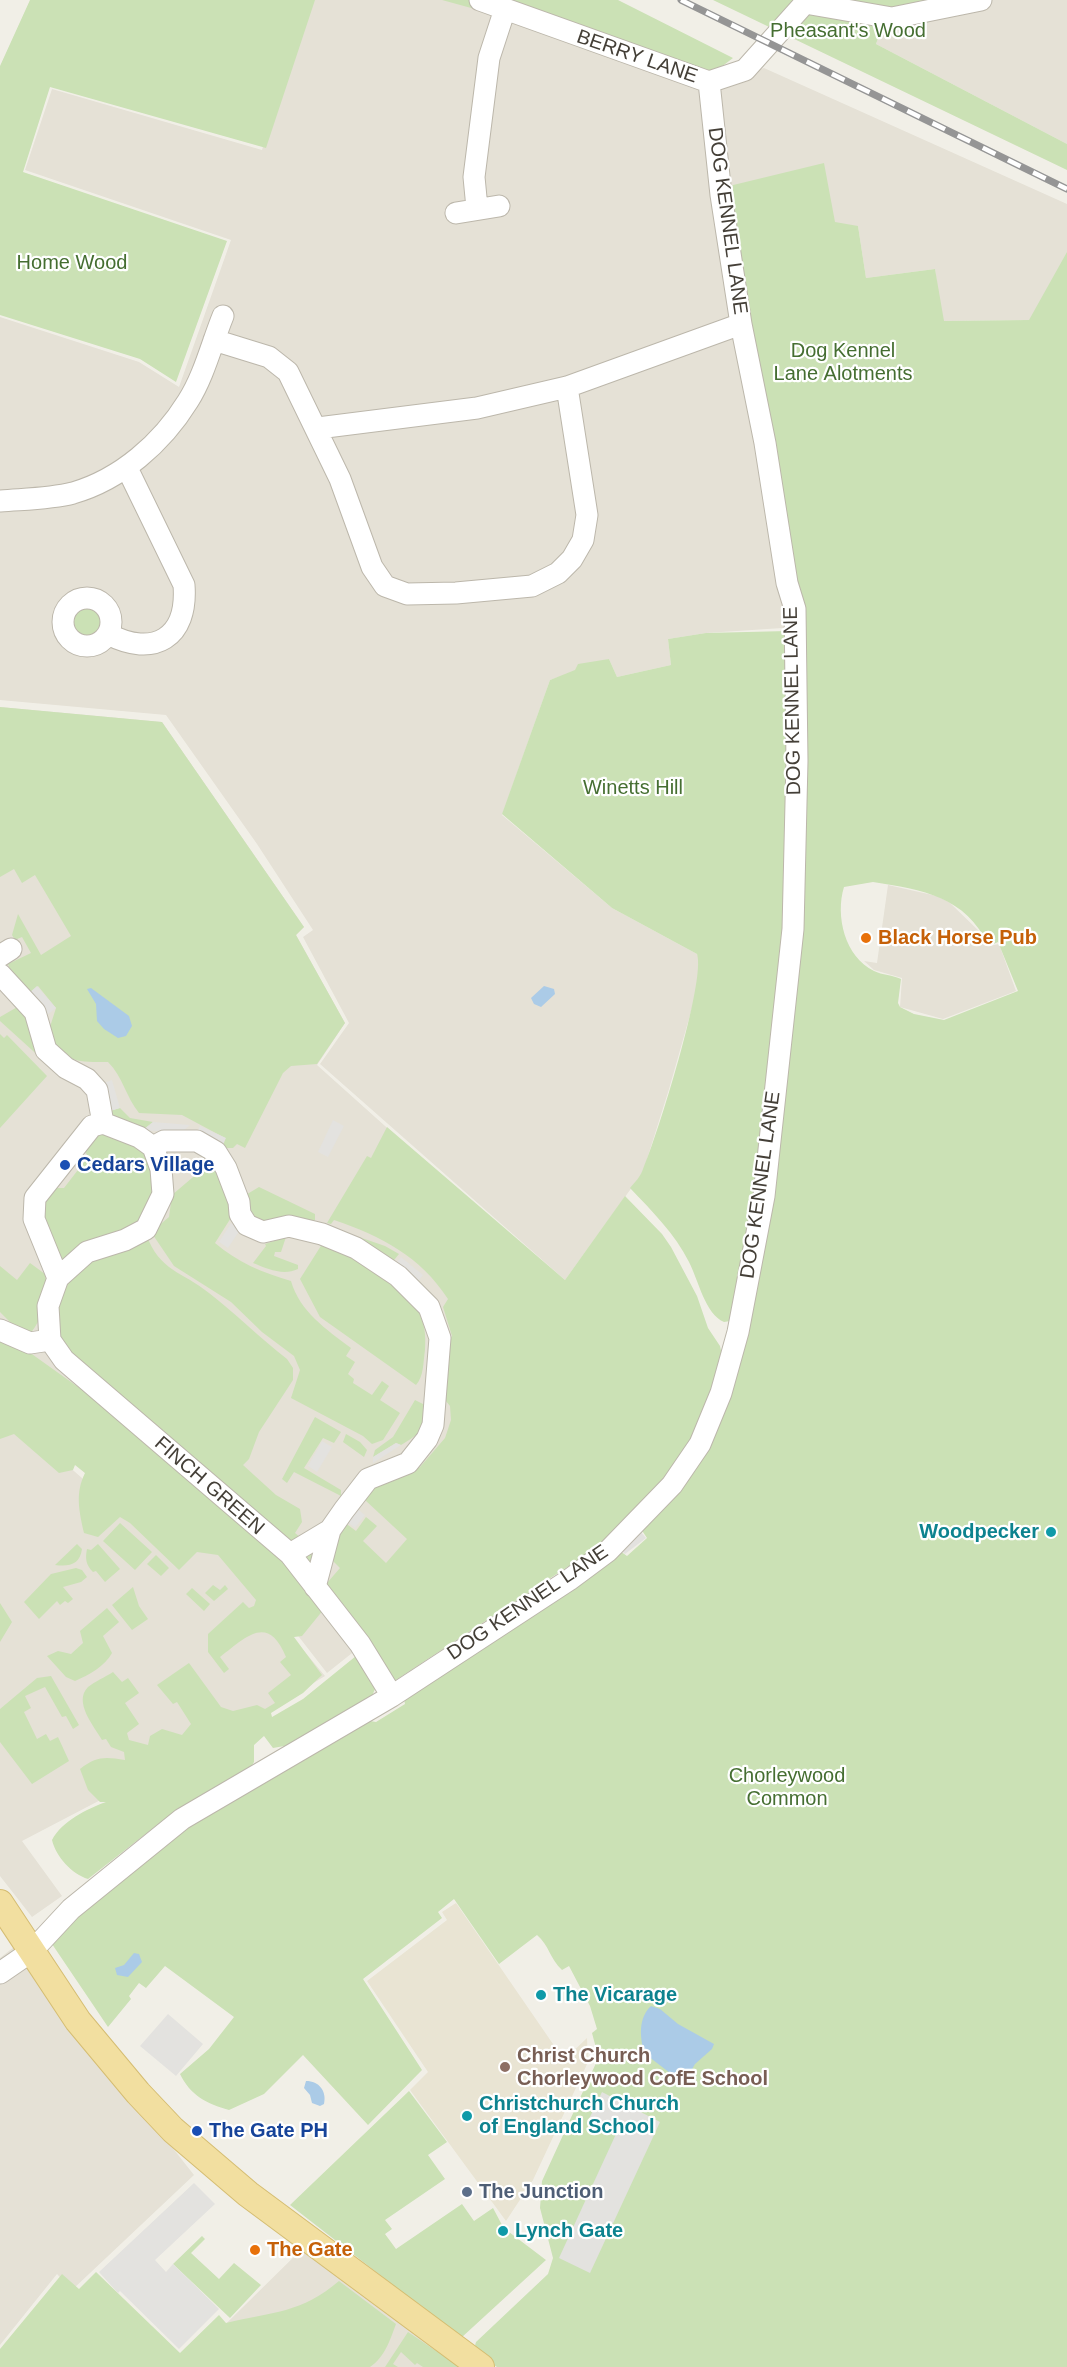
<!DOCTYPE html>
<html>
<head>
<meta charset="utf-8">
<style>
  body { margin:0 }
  canvas { display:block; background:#f1efe7 }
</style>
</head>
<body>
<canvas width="1067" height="2367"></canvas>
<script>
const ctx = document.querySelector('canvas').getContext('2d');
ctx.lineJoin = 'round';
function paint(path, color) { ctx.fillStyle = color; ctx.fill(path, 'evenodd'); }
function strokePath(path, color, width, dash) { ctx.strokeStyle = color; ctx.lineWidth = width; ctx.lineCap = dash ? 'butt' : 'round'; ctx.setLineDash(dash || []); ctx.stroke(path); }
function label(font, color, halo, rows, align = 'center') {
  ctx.font = font + ' Arial,sans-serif'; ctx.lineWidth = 4.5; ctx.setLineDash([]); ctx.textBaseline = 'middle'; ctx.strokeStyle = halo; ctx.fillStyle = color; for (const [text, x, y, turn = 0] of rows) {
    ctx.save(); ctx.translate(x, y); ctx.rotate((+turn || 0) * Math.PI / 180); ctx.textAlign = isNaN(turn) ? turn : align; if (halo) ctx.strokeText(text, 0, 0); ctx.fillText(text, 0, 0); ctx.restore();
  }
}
paint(new Path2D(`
  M310,0H465L707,87L764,68L1067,204V286L1029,320L942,321L935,269L866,278L858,226L798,627L706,633L668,639L671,665L617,677L609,659L550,680L502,815L612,908L697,954L701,964L696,994L669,1089L643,1172L565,1280L320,1064L349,1023L303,937L313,930L257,844L166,715L0,700V317L139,362L179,387L231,240L25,170L52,89L262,150Z
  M941,0H1067V144L876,44L881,30L930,22Z
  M0,707L162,722L304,927L296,935L345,1023L317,1065L559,1282L519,1327L502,1388L520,1413L371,1638L327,1673L226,1543L195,1527L114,1498L11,1409L0,1407Z
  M888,885L937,896L949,902L980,932L989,946L999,944L1016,991L943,1019L900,1007L902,978L874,970L864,961L877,963Z
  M0,1413L9,1414L115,1507L222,1553L325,1676L242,1726L22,1841L62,1896L32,1917L0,1876Z
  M14,1947L194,2175L72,2290L57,2274L0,2345V1958Z
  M306,2245L483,2367H182Z`), '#e5e1d6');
paint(new Path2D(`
  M456,1903L564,2060L587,2038L588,2062L533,2180L506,2221L410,2090L428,2072L367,1981L447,1920L442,1912Z`), '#e9e4d3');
paint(new Path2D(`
  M30,0H315L266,148L50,87L23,172L227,241L176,382L140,359L0,315V66Z
  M442,0H618L733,58L712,74Z
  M713,0H941L930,22L881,30L876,44L1067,144V170Z
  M824,163L835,222L858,226L866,278L935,269L944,321L1029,320L1067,252V2367H497C488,2361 471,2355 476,2342L548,2274L553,2258L540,2208L542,2181L602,2050L596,2048L592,2033L597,2029L590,2006L569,1966L562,1970C550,1959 549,1945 537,1935L499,1964L454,1899L438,1912L442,1918L363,1979L422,2070L368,2125L303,2055L264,2094L229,2110C207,2104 190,2095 180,2074L209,2049L234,2017L165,1966L146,1988L139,1983L129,1996L131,1999L108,2027L52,1944L78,1913L191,1820L370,1721L376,1722L405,1704L403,1693L620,1551L627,1556L647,1538L641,1529L683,1477L757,1289L804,675L725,187ZM873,882C923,890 965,896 989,946L998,942L1018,991L944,1020L914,1014L900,1007L898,1003L901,979C893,975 882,975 874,971C845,957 835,916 844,887Z
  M69 622a17 17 0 1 1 34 0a17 17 0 1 1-34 0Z
  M788,631L790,674L784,933L750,1234L730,1321L724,1322C705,1314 698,1279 689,1262C675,1234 652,1211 630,1188C635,1182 641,1176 643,1169C657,1137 706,981 697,954L612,908L502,814L550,680L575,670L578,664L609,659L617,677L671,665L668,639L706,633Z
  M0,707L162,722L304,927L296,935L345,1023L317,1064L291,1066L283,1073L245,1148L237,1144L233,1148H223L225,1138L182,1115L139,1113C126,1097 123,1077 108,1062C78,1062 62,1063 48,1033L56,1008L38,986L29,993L15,982L8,964L31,953L22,937L15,940L12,935L18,914L41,955L71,936L35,875L22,883L14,869L0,877Z
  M19,1006L29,1018L43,1060L0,1021V1017Z
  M0,1034L4,1038L7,1035L47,1076L0,1128Z
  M120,1108L130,1118L153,1122L143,1130L114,1118L110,1111Z
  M387,1127L565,1280L625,1196L662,1234L671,1247L697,1296L708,1328L720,1346L722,1355L718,1381L687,1448L671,1472L599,1546L396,1680L391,1679L321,1590L340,1568L326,1554L344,1522L356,1531L366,1517L377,1526L363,1541L386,1563L407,1539L365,1500L375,1487L420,1467L445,1438L451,1420L450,1406L441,1395L446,1344L452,1336L443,1307L448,1299C420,1256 381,1236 334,1220L331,1224L327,1223L367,1156L371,1158Z
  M106,1129L142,1149L154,1168L157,1191L143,1221L62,1267L41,1212L43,1203L57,1188H64L88,1157L83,1147L90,1134Z
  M206,1166L219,1168L234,1213L215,1243C237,1262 263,1273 291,1281C300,1312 326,1329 351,1348L346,1356L355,1362L348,1374L354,1379L353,1383L372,1395L382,1381L389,1386L380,1400L400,1413L383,1440L372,1444L363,1436L291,1398L300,1370L294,1356L262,1332L231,1302L174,1266L151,1232L169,1217L172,1195Z
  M259,1187L315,1214V1220L309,1224H260L251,1220L244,1196Z
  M146,1234C160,1272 182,1271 209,1293C236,1314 260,1338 287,1359L293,1368V1380L259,1432L249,1459L243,1465L276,1495L300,1509L302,1522L295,1533L318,1552L309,1571L134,1416L62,1343L55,1321L62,1288L86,1259L133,1248Z
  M356,1236L385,1246L399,1254L390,1265L357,1242Z
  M286,1237L281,1252H275L274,1256L298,1265V1269C283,1276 268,1269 253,1263L266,1246L265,1244Z
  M324,1241C369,1267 432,1288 425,1350C423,1363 424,1376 416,1385L320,1317L300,1279Z
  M30,1263L45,1274C50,1296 44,1316 30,1334L12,1330V1324L0,1312V1266L17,1280Z
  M0,1337L29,1352L92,1397L286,1559L324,1609L302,1636L294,1637L322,1675L303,1693L271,1713L272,1717L303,1699L356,1656L375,1689L372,1696L290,1745L273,1748L264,1736L254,1745V1762L251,1767L166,1818L88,1879C72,1874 56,1857 52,1840C62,1821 87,1809 106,1802H100L88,1790L80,1769C97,1756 105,1757 125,1760L124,1752L111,1747L106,1739L102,1740C94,1726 73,1702 88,1687C94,1682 105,1677 113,1672L122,1682L128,1678L139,1693L125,1703L139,1724L127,1733L129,1740L148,1745L150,1736L162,1729L182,1735L191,1724L177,1702L173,1704L157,1685L189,1663L221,1707L233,1711L257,1705L265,1709L275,1703L268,1693L291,1675L280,1662L286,1657C268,1613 246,1637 220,1657L229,1669L224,1673L208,1652V1634L243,1602L249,1608L254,1606L256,1600L218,1555L197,1552L179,1570L130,1523L120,1517L98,1537L84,1533C79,1511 75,1493 85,1473L75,1465L73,1470L59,1473L14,1434L0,1439Z
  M415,1400L427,1406C426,1428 420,1434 401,1445L396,1443L373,1457L375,1450L393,1437Z
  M315,1417L341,1432L334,1443L323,1438L304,1468L341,1490V1496L294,1472L287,1483L282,1479Z
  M346,1434L360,1442L367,1450L364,1457L343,1442Z
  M120,1523L152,1552L135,1570L103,1541Z
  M77,1544L82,1549C80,1564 70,1567 55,1565Z
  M98,1544L120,1569L105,1582L96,1571L93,1572C86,1565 85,1559 87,1549L91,1550Z
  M156,1555L169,1568L161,1576L147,1564Z
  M76,1568L82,1570L87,1577L81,1582L63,1587L73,1599L68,1603L65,1601L60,1605L57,1601L39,1619L24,1602L51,1574Z
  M213,1585L220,1590L225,1585L228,1589L214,1601L205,1593Z
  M133,1587L139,1606L148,1619L132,1630L112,1605Z
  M192,1588L210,1604L204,1611L186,1594Z
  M0,1603L12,1622L0,1642Z
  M107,1608L119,1622L103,1636L112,1653C105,1666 89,1675 75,1681L66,1677L47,1656L58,1651L71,1654L83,1643L80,1631Z
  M51,1676L79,1725L73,1729L66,1716L62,1717L45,1687L25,1696L31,1708L24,1712L37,1739L46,1734L50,1741L58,1737L69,1761L32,1784L0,1742V1709L37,1678Z
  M409,2091L447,2142L428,2155L445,2179L385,2220L392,2229L385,2234L396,2249L462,2204L474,2221L493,2208L502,2225L498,2230L503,2236L509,2232L546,2260L461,2338L290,2205Z
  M202,2236L205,2239L191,2253L219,2279L234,2263L261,2285L230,2318L173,2264Z
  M96,2272L180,2353L219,2315L226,2323C272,2312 302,2313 339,2281L396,2324C390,2340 385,2357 370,2367H0V2349L62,2274L79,2289Z
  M408,2332L460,2367H423L417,2363L415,2365L401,2352L393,2364L398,2367H385Z`), '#cbe1b5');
paint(new Path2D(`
  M37,986L56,1008L47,1015L29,993Z
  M112,1080L120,1108L110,1111L101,1084Z
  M333,1120L344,1126L328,1157L318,1152Z
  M153,1122L190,1125L181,1133L143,1130Z
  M200,1126L226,1138L221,1148L195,1136Z
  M231,1223L240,1230L228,1248L219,1242Z
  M401,1257L423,1275L416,1284L394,1265Z
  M322,1441L332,1447L317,1472L308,1466Z
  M396,1443L401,1445L373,1463V1457Z
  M356,1508L365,1515L355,1528L346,1521Z
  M639,1530L646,1538L625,1554L620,1549Z
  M168,2014L203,2044L176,2076L140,2046Z
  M602,2092L660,2122L590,2273L559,2258L616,2134L589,2119Z
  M194,2183L215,2204L155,2260L166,2272L173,2264L219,2309L179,2349L120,2291L118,2293L99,2272Z`), '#e3e2df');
paint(new Path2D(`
  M544,986L554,989L555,994L541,1007L534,1004L531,998Z
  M91,988L129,1016L132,1026L126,1036L118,1038L104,1029L97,1021L96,1004L87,989Z
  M134,1953L139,1954L142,1962L128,1977L117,1975L115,1968L124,1965Z
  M651,2006L660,2009L678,2024L714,2044L712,2049L695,2064L687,2078L670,2073L644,2053C640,2037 638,2018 651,2006Z
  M306,2081C319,2081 327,2091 324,2104L320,2106L312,2103L310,2095L304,2088Z`), '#abcbe7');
const minor = new Path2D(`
  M480,0L709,82L745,70L805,3L892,18L981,0
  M477,208L474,177L489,58L505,9
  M456,213L499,206
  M214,340L269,357L288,372L340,479L372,567L385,586L407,594L456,593L532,586L558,573L572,559L583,540L587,515L567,387
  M318,428L477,408L567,387L741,324
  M0,501C23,499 50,499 73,493C121,479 162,443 188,401C204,376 212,343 223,316
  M63 622a24 24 0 1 1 48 0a24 24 0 1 1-48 0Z
  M108,634C154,658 188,638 184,585L127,468
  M0,956L11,949
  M0,974L35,1012L46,1050L66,1068L87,1079L97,1090L103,1123
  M153,1147L164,1141H197L216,1152L226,1168L239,1202L240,1214L247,1225L263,1232L289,1226L322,1234L356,1248L398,1276L429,1307L440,1338L433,1425L427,1439L408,1463L368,1479L344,1510L330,1530L315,1587
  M58,1278L34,1219L35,1198L92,1126L103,1123L139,1137L153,1147L161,1169L163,1194L146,1229L125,1240L87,1252L58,1278L48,1306L50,1340L64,1360L290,1554L360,1644L392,1696
  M0,1330L30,1343L50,1340
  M290,1554L330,1530
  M0,1973L32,1951L71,1909L182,1819L392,1696L569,1580L608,1551L672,1485L700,1444L721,1393L738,1332L764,1196L793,929L797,761L795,609L787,583L765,443L741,324L721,195L709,82`);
const major = new Path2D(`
  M0,1903L78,2021L138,2093L173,2130L248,2194L481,2367`);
strokePath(minor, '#bcb7ab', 23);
strokePath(major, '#d5bd72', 28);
strokePath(minor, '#fff', 21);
strokePath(major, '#f2dfa0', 26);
const rail = new Path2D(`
  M681,0L1067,189`);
strokePath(rail, '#959595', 7);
strokePath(rail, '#fff', 4.5, [14]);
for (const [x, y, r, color] of [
  [866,938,6,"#e8710a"],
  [65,1165,6,"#1a4fb4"],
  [1051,1532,6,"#0f9aa8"],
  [541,1995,6,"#0f9aa8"],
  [505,2067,6,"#8d6e63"],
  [467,2116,6,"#0f9aa8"],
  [197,2131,6,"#1a4fb4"],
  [467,2192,6,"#5c6f8a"],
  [503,2231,6,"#0f9aa8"],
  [255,2250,6,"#e8710a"]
]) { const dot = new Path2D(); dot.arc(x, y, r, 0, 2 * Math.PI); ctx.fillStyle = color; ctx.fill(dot); strokePath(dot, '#fff', 2); }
label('20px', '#456e31', '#fff', [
  ["Pheasant's Wood",848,31],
  ["Home Wood",72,263],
  ["Dog Kennel",843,351],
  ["Lane Alotments",843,374],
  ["Winetts Hill",633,788],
  ["Chorleywood",787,1776],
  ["Common",787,1799]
]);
label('20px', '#443f37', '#fff', [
  ["BERRY LANE",637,57,19],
  ["DOG KENNEL LANE",727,221,82],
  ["DOG KENNEL LANE",793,701,-91],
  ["DOG KENNEL LANE",761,1185,-82],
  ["FINCH GREEN",209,1486,41],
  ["DOG KENNEL LANE",528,1603,-34]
]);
label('bold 20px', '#c56008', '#fff', [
  ["Black Horse Pub",878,938],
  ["The Gate",267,2250]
], 'left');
label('bold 20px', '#164399', '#fff', [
  ["Cedars Village",77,1165],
  ["The Gate PH",209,2131]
], 'left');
label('bold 20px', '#0d838f', '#fff', [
  ["Woodpecker",1039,1532,"right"],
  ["The Vicarage",553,1995],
  ["Christchurch Church",479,2104],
  ["of England School",479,2127],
  ["Lynch Gate",515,2231]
], 'left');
label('bold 20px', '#785e54', '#fff', [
  ["Christ Church",517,2056],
  ["Chorleywood CofE School",517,2079]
], 'left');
label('bold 20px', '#4e5e75', '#fff', [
  ["The Junction",479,2192]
], 'left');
</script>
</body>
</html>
